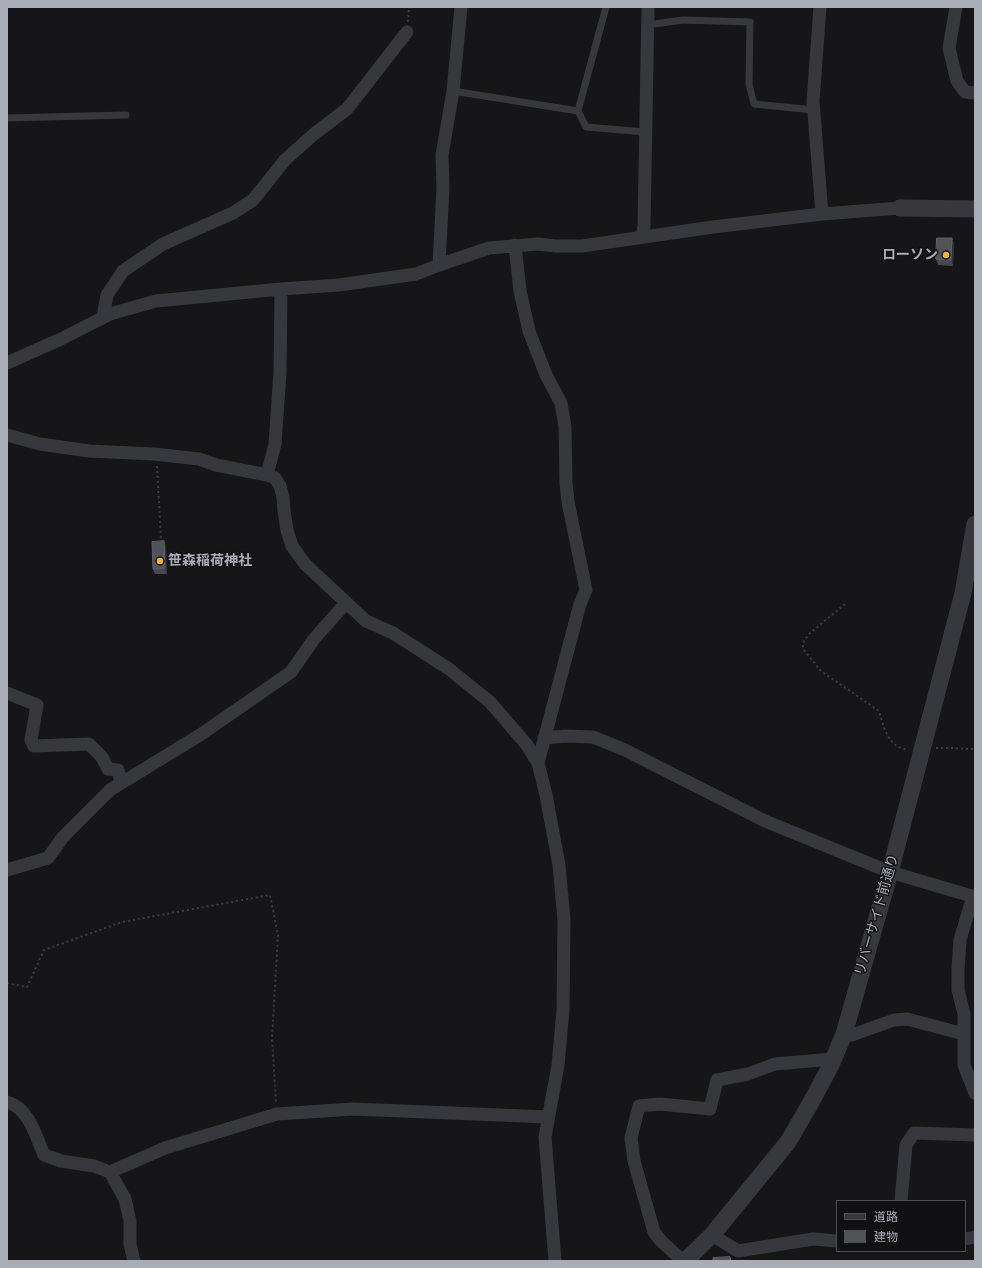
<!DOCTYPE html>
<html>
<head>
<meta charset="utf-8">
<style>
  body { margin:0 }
  #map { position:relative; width:982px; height:1268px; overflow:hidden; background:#161618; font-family:"Noto Sans","Noto Sans JP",sans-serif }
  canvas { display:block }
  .frame { position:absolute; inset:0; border:8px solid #a8adb8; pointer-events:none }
  .legend { position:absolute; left:836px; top:1200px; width:130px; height:52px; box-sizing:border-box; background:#111113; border:1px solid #4d4f55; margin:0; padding:5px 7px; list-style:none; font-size:12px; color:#a8adb8 }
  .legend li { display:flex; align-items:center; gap:8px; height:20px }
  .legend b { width:20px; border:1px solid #4d4f55 }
</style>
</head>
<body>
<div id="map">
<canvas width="982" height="1268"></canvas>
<div class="frame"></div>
<ul class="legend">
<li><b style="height:5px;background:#37383d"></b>道路</li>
<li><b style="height:11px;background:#525359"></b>建物</li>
</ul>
</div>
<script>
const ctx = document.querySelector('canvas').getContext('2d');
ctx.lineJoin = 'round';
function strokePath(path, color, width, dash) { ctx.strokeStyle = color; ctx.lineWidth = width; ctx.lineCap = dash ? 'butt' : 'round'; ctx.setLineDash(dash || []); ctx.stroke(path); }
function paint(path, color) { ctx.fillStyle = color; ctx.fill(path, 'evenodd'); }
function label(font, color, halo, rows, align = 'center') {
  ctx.font = font + ' "Noto Sans","Noto Sans JP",sans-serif'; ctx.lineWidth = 3; ctx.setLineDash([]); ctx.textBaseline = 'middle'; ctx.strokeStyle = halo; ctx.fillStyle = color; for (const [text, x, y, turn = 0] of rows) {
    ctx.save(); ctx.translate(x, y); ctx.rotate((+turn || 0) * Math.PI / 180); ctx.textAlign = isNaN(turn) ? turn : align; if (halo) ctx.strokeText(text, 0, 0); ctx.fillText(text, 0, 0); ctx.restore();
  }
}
strokePath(new Path2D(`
  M408,22L409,7
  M157,466L161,539
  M845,604L809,634L803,643V649L821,671L879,711L884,728L890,740L898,747L908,750
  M936,748H951L975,749
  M7,983L27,987L44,950L122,922L270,895L278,935L272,1038L276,1103`), '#3d3f44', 2, [2, 3]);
strokePath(new Path2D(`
  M647,25L683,20L750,22L749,84L754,104L814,110
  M453,91L578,111L586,127L645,132
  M578,111L606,7
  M7,118L126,115`), '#37383d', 7);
strokePath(new Path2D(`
  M820,7L813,101L822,214
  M956,7L949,48L957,81L965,92L975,93
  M642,237L644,226L648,7
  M515,245L520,291L529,331L546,375L561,403L565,427L566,483L568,502L586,590L580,604L538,763
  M439,265L443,188L442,155L453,91L461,7
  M103,317L107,295L123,271L163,244L233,213L253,200L285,160L314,134L347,109L407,32
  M7,363L61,339L110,314L156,301L281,289L339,285L416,274L439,265L489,248L538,244L556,246H582L713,227L822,214L900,208
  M7,435L40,444L89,451L154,454L199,459L216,465L267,475L275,478L280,486L283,497L284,511L287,530L292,546L305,564L337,594L366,621L393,633L449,669L490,702L527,745L538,763L546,795L559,865L564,920L563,1010L558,1065L545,1137L555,1261
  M267,475L275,444L280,372L281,289
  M7,693L37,705L31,740L34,746L89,744L102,757L108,769L118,770L121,783
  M544,738L565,736L593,737L625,750L765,821L890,872L975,897
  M7,870L48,858L63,837L110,790L200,735L291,672L314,639L346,603
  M973,896L960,940L958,969V990L964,1014V1065L975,1093
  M844,1034L852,1035L894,1020L907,1019L964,1034
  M7,1102C29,1108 36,1136 44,1155L61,1161L94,1166L110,1172L165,1148L277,1114L353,1109L548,1117
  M110,1172L125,1199L130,1221V1244L134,1261
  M901,1201L906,1145L914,1133L975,1135
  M712,1235L738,1251L813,1239L837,1241
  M965,1239L975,1237
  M683,1261L660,1240L654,1232L634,1161L631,1138L639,1106L660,1104L710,1109L717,1080L748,1074L775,1064L833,1059`), '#37383d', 13);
strokePath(new Path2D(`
  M900,208L975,209
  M685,1261L712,1235L788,1142L809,1106L831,1065L844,1034L890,872L963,593L975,524`), '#37383d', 17);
paint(new Path2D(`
  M952,238L954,244L953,266L938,265L936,259Z
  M164,541L166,547L167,574H155L153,569Z`), '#47494d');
paint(new Path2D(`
  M952,238L954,244L953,266L951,260Z
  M164,541L166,547L167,574L165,568Z`), '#2f3033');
const building = new Path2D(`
  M937,238H952L951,260L936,259Z
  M164,541L165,568L153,569L152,542Z
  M730,1257L731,1261H713V1258Z`);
paint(building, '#525359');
strokePath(building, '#5f6168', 1);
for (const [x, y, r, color] of [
  [946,255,4,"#f2b134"],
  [160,561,4,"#f2b134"]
]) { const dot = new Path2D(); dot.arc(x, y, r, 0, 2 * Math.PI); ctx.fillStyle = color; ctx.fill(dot); strokePath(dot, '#111113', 1.5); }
label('bold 14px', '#a8adb8', '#111113', [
  ["ローソン",938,255],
  ["笹森稲荷神社",168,561,"left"]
], 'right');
label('14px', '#a8adb8', '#111113', [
  ["リバーサイド前通り",877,915,-74]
]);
</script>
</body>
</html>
